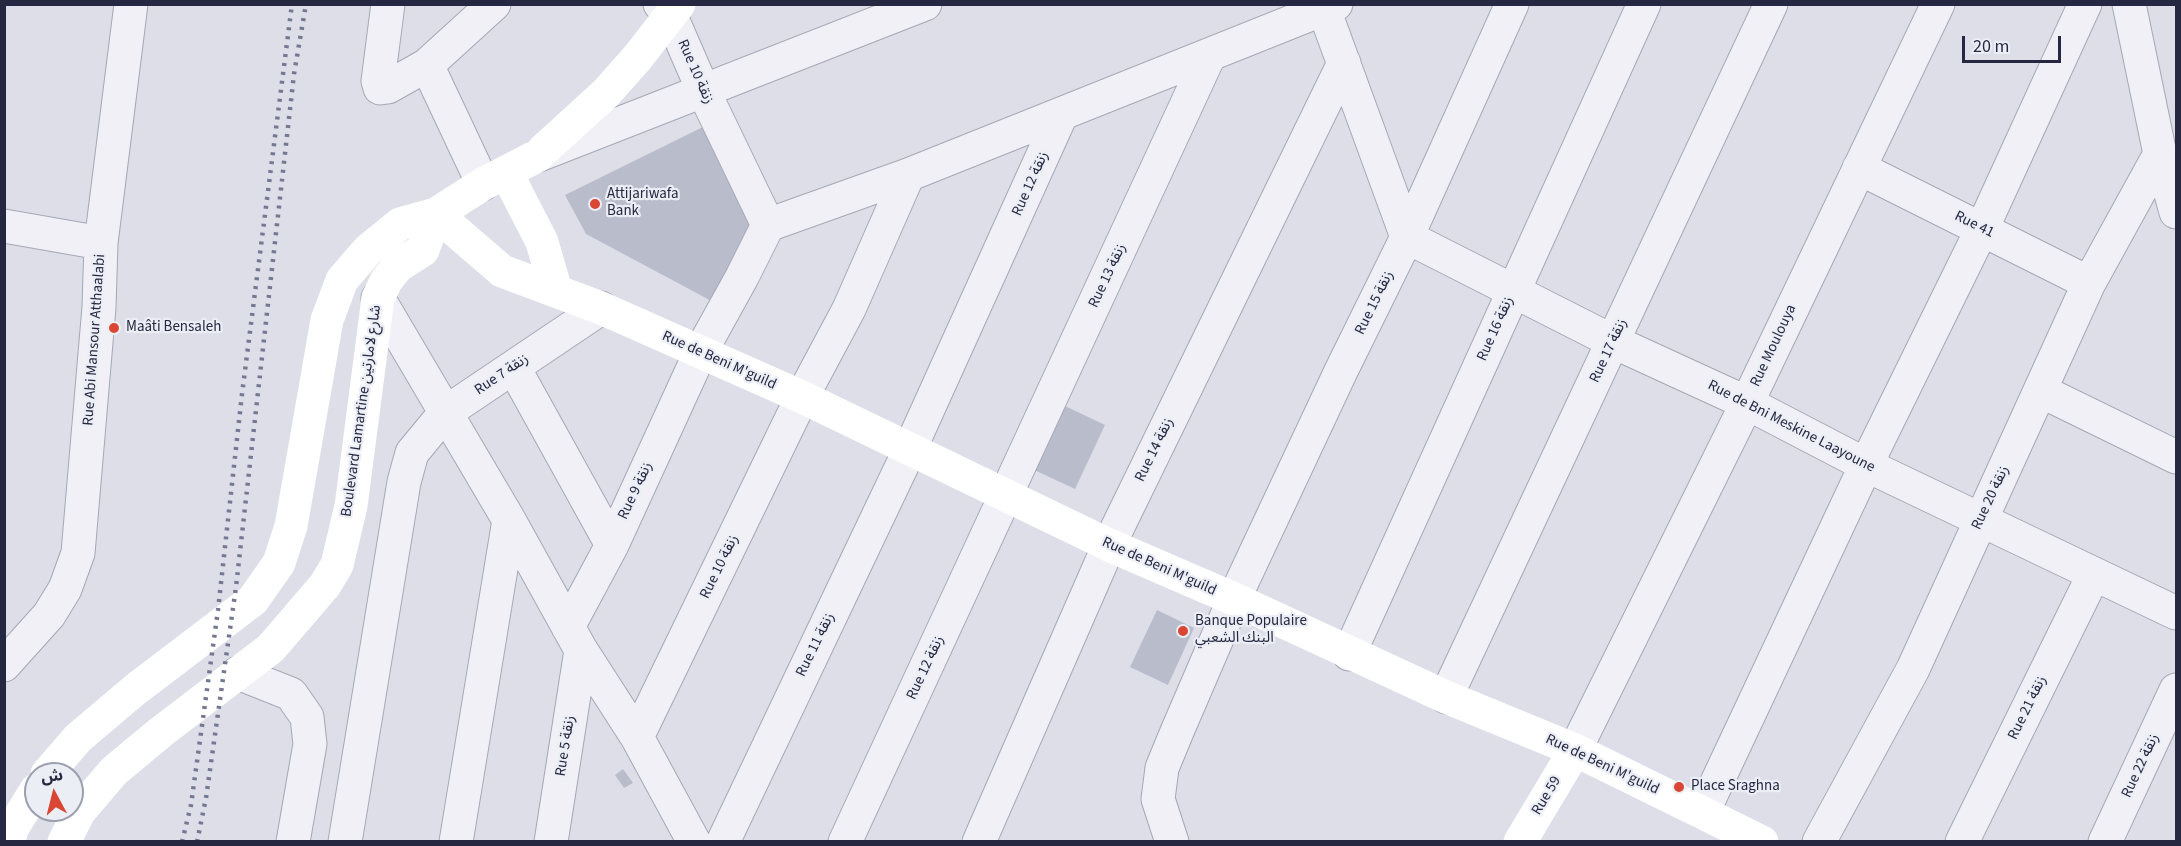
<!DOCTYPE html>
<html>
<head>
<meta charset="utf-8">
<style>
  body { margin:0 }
  #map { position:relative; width:2181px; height:846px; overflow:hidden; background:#dddee8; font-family:"Source Sans 3","Noto Sans Arabic",sans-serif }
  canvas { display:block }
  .frame { position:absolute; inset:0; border:6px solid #252840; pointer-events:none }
  .north { position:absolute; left:24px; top:762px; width:60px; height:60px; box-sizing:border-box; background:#eceef6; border:2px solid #9c9fad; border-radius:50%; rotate:353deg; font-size:16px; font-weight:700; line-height:24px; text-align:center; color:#252840 }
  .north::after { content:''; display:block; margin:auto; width:21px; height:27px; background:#da4634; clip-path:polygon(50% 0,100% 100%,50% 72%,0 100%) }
  .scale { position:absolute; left:1962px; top:36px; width:99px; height:27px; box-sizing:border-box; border:3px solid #252840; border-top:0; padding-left:8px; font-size:18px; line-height:21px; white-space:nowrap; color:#252840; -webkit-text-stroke:4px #eceef6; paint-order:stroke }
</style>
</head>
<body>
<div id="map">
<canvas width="2181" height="846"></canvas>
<div class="frame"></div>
<div class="north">ش</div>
<div class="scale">20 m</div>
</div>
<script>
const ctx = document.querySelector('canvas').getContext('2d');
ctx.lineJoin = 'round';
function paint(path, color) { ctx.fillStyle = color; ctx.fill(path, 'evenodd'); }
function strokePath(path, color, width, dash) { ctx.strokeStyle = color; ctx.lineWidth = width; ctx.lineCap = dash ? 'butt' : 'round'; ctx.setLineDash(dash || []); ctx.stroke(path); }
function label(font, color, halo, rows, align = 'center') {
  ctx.font = font + ' "Source Sans 3","Noto Sans Arabic",sans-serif'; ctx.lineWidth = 4.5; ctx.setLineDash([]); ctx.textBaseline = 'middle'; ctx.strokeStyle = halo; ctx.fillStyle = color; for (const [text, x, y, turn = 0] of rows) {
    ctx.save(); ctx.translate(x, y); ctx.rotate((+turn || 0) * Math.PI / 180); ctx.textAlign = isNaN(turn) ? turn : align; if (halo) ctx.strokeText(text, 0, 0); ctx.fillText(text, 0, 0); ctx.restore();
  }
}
paint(new Path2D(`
  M713,122L761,222L719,305L586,234L565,195Z
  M1061,404L1105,425L1075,489L1030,468Z
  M1157,610L1194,628L1168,685L1130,667Z
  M623,769L633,783L624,788L615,775Z`), '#b9bccb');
const street = new Path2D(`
  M388,4L378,81L380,88L388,87L427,65L494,4
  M660,4L670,14L703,90L768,225
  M1322,4L1407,237L1614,342L1747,403L1866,465L2176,613
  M2129,4L2160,154L2176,212
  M427,65L483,184
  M539,155L925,4
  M1859,168L2089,283
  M768,225L908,175L1336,4
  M4,226L101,243
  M378,298L509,520L581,650L637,737L694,842
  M514,368L612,545
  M2041,391L2176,457
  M568,627L612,545L700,353L742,277L768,225
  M1349,654L1644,4
  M4,665L49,615L65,589L78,553L99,307L101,243L131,4
  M238,673L291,694L307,717L310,744L293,842
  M1446,697L1771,4
  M637,737L802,397L849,309L908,175
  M1575,750L1747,403L1938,4
  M1703,812L1866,465L1982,229L2085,4
  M345,842L404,482L412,453L445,413L601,308
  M456,842L509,520
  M551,842L581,650
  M723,842L910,449L1061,115
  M845,842L1209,56
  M979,842L1109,545L1344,63
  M1172,842L1158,799L1162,768L1176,734L1234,599L1341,371L1407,237L1512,4
  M1819,842L1913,669L2089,283L2160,154
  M1962,842L2094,574
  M2105,842L2176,690`);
strokePath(street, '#a6a7b6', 35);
strokePath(street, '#f0f0f6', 33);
strokePath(new Path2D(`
  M506,172L542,242L556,291
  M436,214L502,271L601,308L802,397L1109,545L1234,599L1446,697L1575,750L1762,842
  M47,774L78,738L136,689L253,600L279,563L291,526L327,320L342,280L368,250L400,224L436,214L483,184L537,156L606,93L638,57L679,4
  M8,842L13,827L36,790
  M64,842L79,812L114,771L161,732L271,648L325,585L337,565L351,506L378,298L386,281L398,266L423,250L436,214
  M1520,842L1575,750`), '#fff', 33);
strokePath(new Path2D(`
  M182,842L191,805L218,610L242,394L292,4
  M197,842L206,798L236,587L294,74L306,4`), '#757893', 4.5, [3, 6]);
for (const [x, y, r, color] of [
  [595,204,6,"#da4634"],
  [114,328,6,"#da4634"],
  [1183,631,6,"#da4634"],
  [1679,787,6,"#da4634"]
]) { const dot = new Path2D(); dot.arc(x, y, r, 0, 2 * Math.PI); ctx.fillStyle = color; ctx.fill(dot); strokePath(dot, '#eceef6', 2); }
label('15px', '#252840', '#eceef6', [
  ["Rue 10 زنقة",695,72,66],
  ["Rue 12 زنقة",1031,184,-66],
  ["Rue 41",1974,225,26],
  ["Rue 13 زنقة",1108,276,-65],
  ["Rue 15 زنقة",1375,303,-64],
  ["Rue 16 زنقة",1496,329,-66],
  ["Rue Abi Mansour Atthaalabi",95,340,-86],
  ["Rue Moulouya",1774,346,-65],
  ["Rue 17 زنقة",1609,351,-65],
  ["Rue de Beni M'guild",719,361,24],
  ["Rue 7 زنقة",502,375,-34],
  ["Boulevard Lamartine شارع لامارتين",362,411,-82],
  ["Rue de Bni Meskine Laayoune",1791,427,27],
  ["Rue 14 زنقة",1155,450,-64],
  ["Rue 9 زنقة",636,491,-65],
  ["Rue 20 زنقة",1991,498,-65],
  ["Rue 10 زنقة",720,567,-64],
  ["Rue de Beni M'guild",1159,567,24],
  ["Rue 11 زنقة",816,645,-64],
  ["Rue 12 زنقة",926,668,-65],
  ["Rue 21 زنقة",2028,708,-64],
  ["Rue 5 زنقة",566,746,-81],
  ["Rue de Beni M'guild",1602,765,25],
  ["Rue 22 زنقة",2141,766,-65],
  ["Rue 59",1547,796,-59]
]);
label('15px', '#252840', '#eceef6', [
  ["Attijariwafa",607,195],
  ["Bank",607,212],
  ["Maâti Bensaleh",126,328],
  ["Banque Populaire",1195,622],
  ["البنك الشعبي",1195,639],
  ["Place Sraghna",1691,787]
], 'left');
</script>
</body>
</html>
